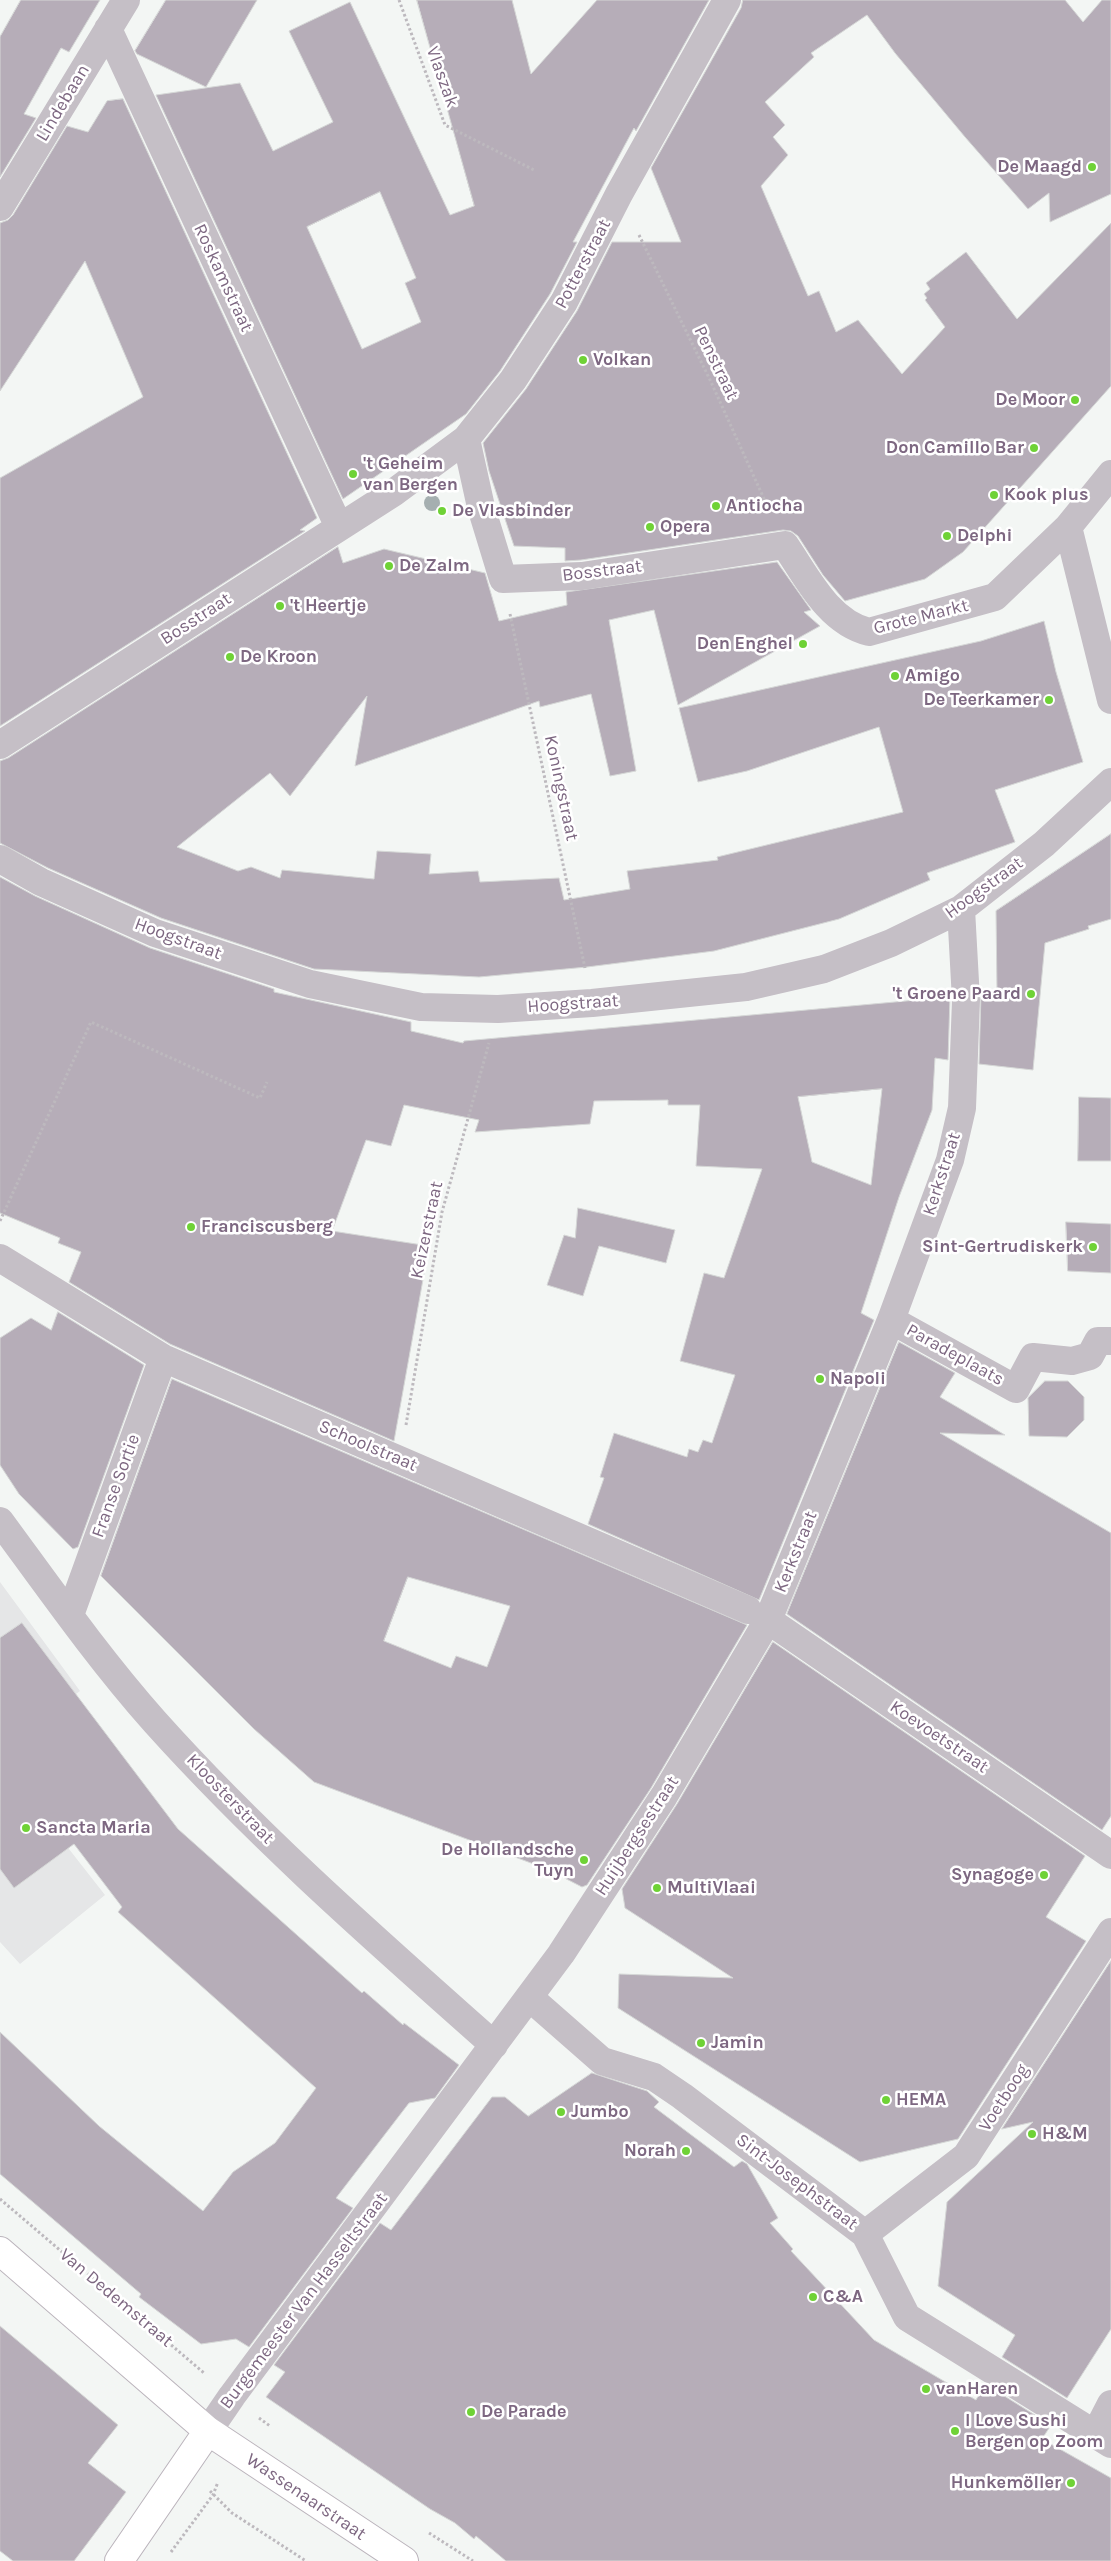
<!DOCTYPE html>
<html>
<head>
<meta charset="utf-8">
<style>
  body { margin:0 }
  canvas { display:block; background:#f3f6f4 }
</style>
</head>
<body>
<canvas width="1111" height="2561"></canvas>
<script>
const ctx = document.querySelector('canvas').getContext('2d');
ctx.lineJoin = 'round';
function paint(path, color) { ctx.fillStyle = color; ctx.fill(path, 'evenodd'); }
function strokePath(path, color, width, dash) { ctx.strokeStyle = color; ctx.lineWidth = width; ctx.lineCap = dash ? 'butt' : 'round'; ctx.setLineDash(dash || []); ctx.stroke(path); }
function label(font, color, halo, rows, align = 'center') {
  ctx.font = font + ' Karla,sans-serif'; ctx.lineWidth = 5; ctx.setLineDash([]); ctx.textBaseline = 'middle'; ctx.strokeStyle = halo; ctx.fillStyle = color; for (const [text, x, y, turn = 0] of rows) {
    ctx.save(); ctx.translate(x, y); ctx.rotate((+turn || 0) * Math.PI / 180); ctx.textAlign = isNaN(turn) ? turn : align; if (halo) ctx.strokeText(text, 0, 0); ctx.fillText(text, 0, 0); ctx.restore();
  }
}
paint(new Path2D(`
  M0,1582L80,1691L0,1750Z
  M0,1761L105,1895L20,1964L0,1942Z`), '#e5e6e7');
const building = new Path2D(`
  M21,0H100L69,52L61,48L24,114L36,118L0,177V37Z
  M166,0H257L206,87L137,54L135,51Z
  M417,0H512L531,74L597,0H709L636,131L634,128L573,242H577L550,294L500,371L466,414L343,499L156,95L240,83L273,151L333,122L289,31L350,2L450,215L474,206ZM380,192L416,278L405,283L421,322L362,349L307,227Z
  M743,0H1065L1083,22L1102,0H1111V194L1050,222L1049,193L1028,209L965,137L895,53L867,15L811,53L814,57L765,102L785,125L773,137L788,155L761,186L808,296L819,291L836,332L858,320L902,374L945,327L925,300L927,298L924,294L930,289L926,283L966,252L1017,319L1111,223V386L963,552L925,579L845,601L823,575L798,536L791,531L783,530L581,560L565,561V548L514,546L489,471L483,443L526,389L577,311L612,242H681L651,168L741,8Z
  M123,99L317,518L300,530L305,531L0,726V478L143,397L85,261L0,391V223L8,220L13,215L67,126L88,132L107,101Z
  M338,547L343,563L384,549L485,573L499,621L567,605L566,592L777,562L811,610L804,612L820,626L678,705L654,610L609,620L636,771L610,776L591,694L540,707L539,701L355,766L367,696L290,796L270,773L177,847L238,871L251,867L280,878L282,870L374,879L377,851L431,854L429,874L478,871L480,882L559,878L564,900L630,889L627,871L718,860L717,857L903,812L879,727L747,771L698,782L679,708L981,641L1044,621L1056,672L1083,762L995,790L1015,842L927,873L930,880L839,919L714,951L587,967L479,977L314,969L161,918L48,868L0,843V761L8,758Z
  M1111,834V919L1088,926L1089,929L1045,943L1033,1070L979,1064L981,994L997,993L996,911Z
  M0,877L35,896L150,948L274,989V992L411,1022V1031L463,1043L464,1041L950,997L948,1060L935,1058L932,1110L899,1197L861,1313L874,1320L759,1600L588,1524L604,1478L600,1477L614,1433L687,1457L689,1449L698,1452L703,1440L712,1443L735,1375L680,1361L704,1273L724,1278L762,1169L696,1166L700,1105H668V1100L594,1101L590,1124L475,1132L479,1120L404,1105L391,1146L366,1140L332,1231L429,1246L394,1441L170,1344L69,1282L81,1252L58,1243L60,1238L0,1213ZM882,1089L871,1185L812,1162L798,1097Z
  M1079,1097L1111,1098V1161H1078Z
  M578,1208L675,1230L666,1263L599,1246L583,1296L547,1285L564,1235L575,1238Z
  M1066,1222L1111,1224V1273L1068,1271Z
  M58,1312L144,1365L78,1547L73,1549L19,1494L0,1465V1338L31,1318L51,1330Z
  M899,1342L955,1373L940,1397L1005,1435L940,1433L1111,1533V1816L1102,1830L787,1614Z
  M172,1379L747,1625L651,1788L587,1885L582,1887L547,1869L314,1782L254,1729L101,1576ZM408,1577L510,1606L487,1667L456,1656L451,1668L384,1641Z
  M1045,1381H1068L1084,1397V1420L1067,1437L1029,1436L1028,1398Z
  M22,1623L178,1829L362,1993L364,1991L403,2025L404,2023L459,2065L435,2098L409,2103L336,2198L353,2208L249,2347L236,2339L201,2344L139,2297L141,2294L0,2174V2032L99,2126L203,2211L233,2172L275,2143L316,2088L118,1912L122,1907L74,1844L14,1888L0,1869V1638Z
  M773,1642L1085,1856L1046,1917L1086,1941L958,2139L860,2162L618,2008L619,1974L733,1978L625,1908L622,1889L677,1804Z
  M1111,1961V2329L1067,2398L1002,2357L1015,2335L938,2286L947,2202L1033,2122L1002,2129Z
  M592,2073L647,2091L659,2102L654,2107L734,2167L742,2161L747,2164L778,2218L770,2223L793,2249L791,2251L874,2340L976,2400L985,2384L1051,2425L1042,2439L1111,2478V2561H506L476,2536L474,2539L455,2523L430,2509L266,2397L285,2372L274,2365L380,2223L391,2230L492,2097H505L528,2116Z
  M0,2326L118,2425L88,2463L126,2492L74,2561H13L0,2551Z`);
paint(building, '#b6adb8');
strokePath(building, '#d5d7d6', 1);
const secondary = new Path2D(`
  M0,2251L208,2431L404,2561
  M119,2561L208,2431`);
strokePath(secondary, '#bbb4bc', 30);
strokePath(new Path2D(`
  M399,0L445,125L534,170
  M639,235L711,382L770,512
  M510,614L585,968
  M0,1221L91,1022L260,1098L267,1082
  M406,1425L442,1212L489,1043
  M0,2199L204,2373
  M259,2418L270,2426
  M210,2491L232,2513L306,2561
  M429,2533L473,2561
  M171,2552L213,2495L218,2482`), '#bdb9be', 3, [2.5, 2.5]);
strokePath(new Path2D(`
  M108,29L339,527
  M0,207L126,0
  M466,439L481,507L503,579L582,576L785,545C807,577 828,622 869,632L995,597L1068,527L1111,474
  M1068,527L1111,700
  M0,745L393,493L466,439L513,380L564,302L619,194L727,0
  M0,859L41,882L155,933L310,984L421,1007L498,1009L592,1003L746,987L824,969L891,943L961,909L1044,844L1111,782
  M0,1258L163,1358L748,1610
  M891,1320L1016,1389L1033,1357L1072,1361L1090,1356L1098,1341H1111
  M0,1521C50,1589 99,1659 155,1722C259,1838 377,1941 494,2045
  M70,1615L163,1358
  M768,1620L1111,1855
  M529,1997L602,2061L654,2077L682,2096L865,2234L907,2317L1111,2444
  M865,2234L966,2156L1111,1932
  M208,2431L232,2396L561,1954L664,1796L768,1620L891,1320L950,1160L962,1108L966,1000L961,909
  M1095,2435L1111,2404`), '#c5bfc6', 28);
strokePath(secondary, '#fff', 28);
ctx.fillStyle = '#a5afb0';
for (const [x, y] of [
  [432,503]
]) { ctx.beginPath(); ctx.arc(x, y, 8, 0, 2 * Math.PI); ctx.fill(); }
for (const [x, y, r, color] of [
  [1092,167,5,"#6fd236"],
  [583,360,5,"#6fd236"],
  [1075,400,5,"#6fd236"],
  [1034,448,5,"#6fd236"],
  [353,474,5,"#6fd236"],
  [994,495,5,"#6fd236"],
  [716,506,5,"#6fd236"],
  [442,511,5,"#6fd236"],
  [650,527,5,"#6fd236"],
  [947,536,5,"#6fd236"],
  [389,566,5,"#6fd236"],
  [280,606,5,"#6fd236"],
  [803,644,5,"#6fd236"],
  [230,657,5,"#6fd236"],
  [895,676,5,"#6fd236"],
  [1049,700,5,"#6fd236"],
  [1031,994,5,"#6fd236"],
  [191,1227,5,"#6fd236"],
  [1093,1247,5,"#6fd236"],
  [820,1379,5,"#6fd236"],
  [26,1828,5,"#6fd236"],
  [584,1860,5,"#6fd236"],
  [1044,1875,5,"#6fd236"],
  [657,1888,5,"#6fd236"],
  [701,2043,5,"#6fd236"],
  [886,2100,5,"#6fd236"],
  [561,2112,5,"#6fd236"],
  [1032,2134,5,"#6fd236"],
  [686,2151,5,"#6fd236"],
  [813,2297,5,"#6fd236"],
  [926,2389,5,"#6fd236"],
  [471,2412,5,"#6fd236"],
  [955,2431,5,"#6fd236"],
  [1071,2483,5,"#6fd236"]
]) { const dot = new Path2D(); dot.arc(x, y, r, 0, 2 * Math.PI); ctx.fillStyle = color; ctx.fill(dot); strokePath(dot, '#fff', 2); }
label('18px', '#7d6781', '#fff', [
  ["Vlaszak",442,77,70],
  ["Lindebaan",63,103,-59],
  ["Potterstraat",583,264,-62],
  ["Roskamstraat",223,278,65],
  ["Penstraat",716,363,64],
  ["Bosstraat",602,571,-7],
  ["Grote Markt",921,617,-14],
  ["Bosstraat",196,619,-33],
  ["Koningstraat",561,788,78],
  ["Hoogstraat",984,888,-36],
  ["Hoogstraat",178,939,20],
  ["Hoogstraat",573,1004,-4],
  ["Kerkstraat",942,1174,-72],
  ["Keizerstraat",427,1230,-78],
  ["Paradeplaats",955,1355,29],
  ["Schoolstraat",368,1446,23],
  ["Franse Sortie",116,1486,-70],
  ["Kerkstraat",796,1552,-68],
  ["Koevoetstraat",939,1737,34],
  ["Kloosterstraat",230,1799,46],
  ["Huijbergsestraat",637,1836,-57],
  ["Voetboog",1004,2098,-57],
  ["Sint-Josephstraat",797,2182,37],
  ["Van Dedemstraat",116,2298,40],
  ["Burgemeester Van Hasseltstraat",304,2301,-53],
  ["Wassenaarstraat",306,2497,34]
]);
label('bold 18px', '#7d6781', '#fff', [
  ["De Maagd",1082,167,"right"],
  ["Volkan",593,360],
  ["De Moor",1065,400,"right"],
  ["Don Camillo Bar",1024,448,"right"],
  ["'t Geheim",363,464],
  ["van Bergen",363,485],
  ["Kook plus",1004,495],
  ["Antiocha",726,506],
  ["De Vlasbinder",452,511],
  ["Opera",660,527],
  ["Delphi",957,536],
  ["De Zalm",399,566],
  ["'t Heertje",290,606],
  ["Den Enghel",793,644,"right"],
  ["De Kroon",240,657],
  ["Amigo",905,676],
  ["De Teerkamer",1039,700,"right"],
  ["'t Groene Paard",1021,994,"right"],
  ["Franciscusberg",201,1227],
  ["Sint-Gertrudiskerk",1083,1247,"right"],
  ["Napoli",830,1379],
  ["Sancta Maria",36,1828],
  ["De Hollandsche",574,1850,"right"],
  ["Tuyn",574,1871,"right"],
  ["Synagoge",1034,1875,"right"],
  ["MultiVlaai",667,1888],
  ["Jamin",711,2043],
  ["HEMA",896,2100],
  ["Jumbo",571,2112],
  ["H&M",1042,2134],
  ["Norah",676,2151,"right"],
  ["C&A",823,2297],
  ["vanHaren",936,2389],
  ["De Parade",481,2412],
  ["I Love Sushi",965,2421],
  ["Bergen op Zoom",965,2442],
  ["Hunkemöller",1061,2483,"right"]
], 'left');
</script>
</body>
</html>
